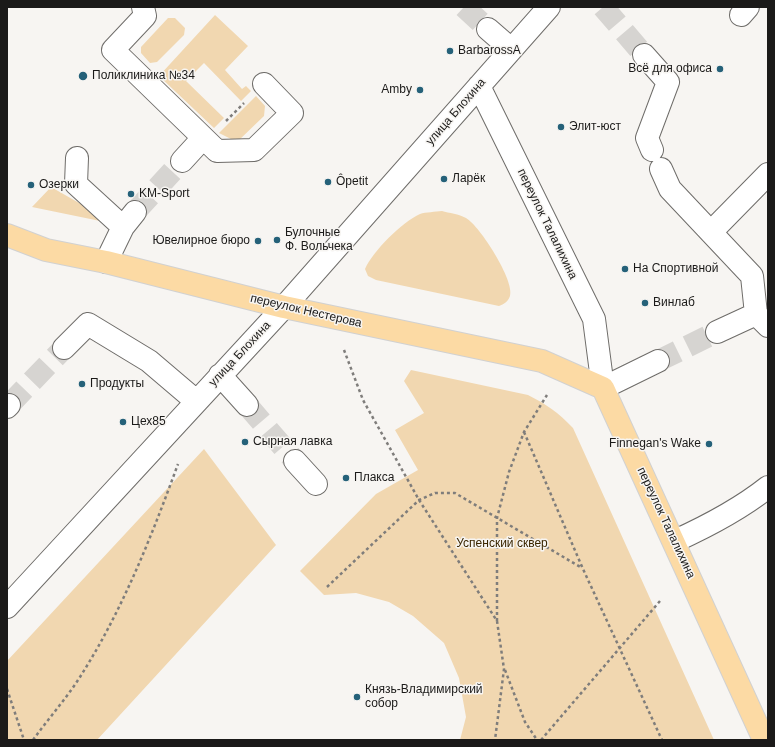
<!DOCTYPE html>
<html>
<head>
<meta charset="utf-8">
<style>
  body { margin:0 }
  #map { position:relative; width:775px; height:747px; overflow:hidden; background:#f7f5f2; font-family:Arial,sans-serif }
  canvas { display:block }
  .frame { position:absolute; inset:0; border:8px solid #1b1a19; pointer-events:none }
</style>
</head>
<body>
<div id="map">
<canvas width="775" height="747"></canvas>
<div class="frame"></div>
</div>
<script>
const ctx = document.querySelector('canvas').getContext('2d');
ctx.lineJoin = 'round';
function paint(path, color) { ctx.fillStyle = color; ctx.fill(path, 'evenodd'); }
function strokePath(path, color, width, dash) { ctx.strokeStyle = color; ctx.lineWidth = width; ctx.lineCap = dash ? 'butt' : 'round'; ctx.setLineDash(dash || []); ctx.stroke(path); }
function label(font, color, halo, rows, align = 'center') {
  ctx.font = font + ' Arial,sans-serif'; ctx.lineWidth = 3; ctx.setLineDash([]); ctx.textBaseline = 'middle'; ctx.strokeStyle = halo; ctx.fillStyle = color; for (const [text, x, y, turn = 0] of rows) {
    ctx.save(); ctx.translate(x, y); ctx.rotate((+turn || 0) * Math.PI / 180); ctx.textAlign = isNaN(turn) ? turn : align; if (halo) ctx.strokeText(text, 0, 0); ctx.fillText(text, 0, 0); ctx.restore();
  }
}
paint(new Path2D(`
  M215,15L248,46L225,70L242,89L246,86L251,91L241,101L204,63L186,81L224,118L214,128L159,76Z
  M168,18H175L185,28L184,35L157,62L150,63L141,53V47Z
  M256,96L265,106L264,116L237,142L219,133Z
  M51,187L95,212L105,222L32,207Z
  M442,211C449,213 459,214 466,218C480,226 515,281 510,296C508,302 504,304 499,306L376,280L368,276L365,269C373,251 402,222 420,214C426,212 435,212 442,211Z
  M411,370L528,395C546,404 559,413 573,428L714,740H460L466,717L459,678L444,643L413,616L389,602L356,593L324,595L300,571L376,494L418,470L395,430L424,413L404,381Z
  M204,449L276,545L97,740H7V661Z`), '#f1d7b0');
strokePath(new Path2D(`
  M464,7L488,29
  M603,7L644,55
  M135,212L182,161
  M658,361L717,332
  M9,405L64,348
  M247,405L295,461`), '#d6d4d1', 22, [22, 11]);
const minor = new Path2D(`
  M143,7L145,16L113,50L217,151L254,150L292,113L264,84
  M741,15L748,7
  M488,29L511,49
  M644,55L668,82L647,138L652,150
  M479,86L594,319L603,388L658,361
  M77,158L76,184L123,227
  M182,161L203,138
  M661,169L670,189L752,276L756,314L768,326
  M711,232L768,174
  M106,262L123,227L135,212
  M717,332L756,314
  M64,348L88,324L149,361L196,401
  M220,375L247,405
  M7,407L9,405
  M295,461L316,484
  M675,541C708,526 739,510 768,487
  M7,607L284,307L549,7`);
const major = new Path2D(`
  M7,235L46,250L106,262L284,307L542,361L603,388L764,740`);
strokePath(minor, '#6e6c69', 24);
strokePath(major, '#d1d1d1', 24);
strokePath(new Path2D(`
  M226,121L244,103
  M344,350L363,400L419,500L497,621L504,669L495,740
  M524,432L583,569L662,740
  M327,587L419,500L435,493H455L582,568
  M497,621V518L509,472L524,432L547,395
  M505,670L525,722L537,740
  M7,689L24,740
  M33,740C48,719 66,699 80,677C122,611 151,538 178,464
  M541,740L660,601`), '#7f7d7b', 2.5, [3, 3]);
strokePath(minor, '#fff', 22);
strokePath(major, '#fcdaa4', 22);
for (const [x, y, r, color] of [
  [450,51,4,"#256179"],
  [720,69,4,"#256179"],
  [83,76,5,"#256179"],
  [420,90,4,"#256179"],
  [561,127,4,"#256179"],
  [444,179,4,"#256179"],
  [328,182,4,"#256179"],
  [31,185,4,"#256179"],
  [131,194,4,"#256179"],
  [277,240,4,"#256179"],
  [258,241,4,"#256179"],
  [625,269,4,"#256179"],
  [645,303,4,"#256179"],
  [82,384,4,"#256179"],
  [123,422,4,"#256179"],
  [245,442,4,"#256179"],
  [709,444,4,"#256179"],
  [346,478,4,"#256179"],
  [357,697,4,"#256179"]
]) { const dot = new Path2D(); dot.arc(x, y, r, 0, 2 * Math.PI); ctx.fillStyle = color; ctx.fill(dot); strokePath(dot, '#f7f5f2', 1.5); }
label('12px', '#1b1a19', '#f7f5f2', [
  ["BarbarossA",458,51],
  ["Всё для офиса",712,69,"right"],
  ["Поликлиника №34",92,76],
  ["Amby",412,90,"right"],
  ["Элит-юст",569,127],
  ["Ларёк",452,179],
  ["Ôpetit",336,182],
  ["Озерки",39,185],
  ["KM-Sport",139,194],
  ["Булочные",285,233],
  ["Ф. Вольчека",285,247],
  ["Ювелирное бюро",250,241,"right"],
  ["На Спортивной",633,269],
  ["Винлаб",653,303],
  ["Продукты",90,384],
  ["Цех85",131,422],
  ["Сырная лавка",253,442],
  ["Finnegan's Wake",701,444,"right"],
  ["Плакса",354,478],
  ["Князь-Владимирский",365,690],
  ["собор",365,704]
], 'left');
label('12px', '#1b1a19', '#f7f5f2', [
  ["улица Блохина",456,112,-49],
  ["переулок Талалихина",547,224,64],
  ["переулок Нестерова",306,311,13],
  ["улица Блохина",240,354,-47],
  ["переулок Талалихина",666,523,65]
]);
label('12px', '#3b2600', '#f7f5f2', [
  ["Успенский сквер",502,544]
]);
</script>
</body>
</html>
